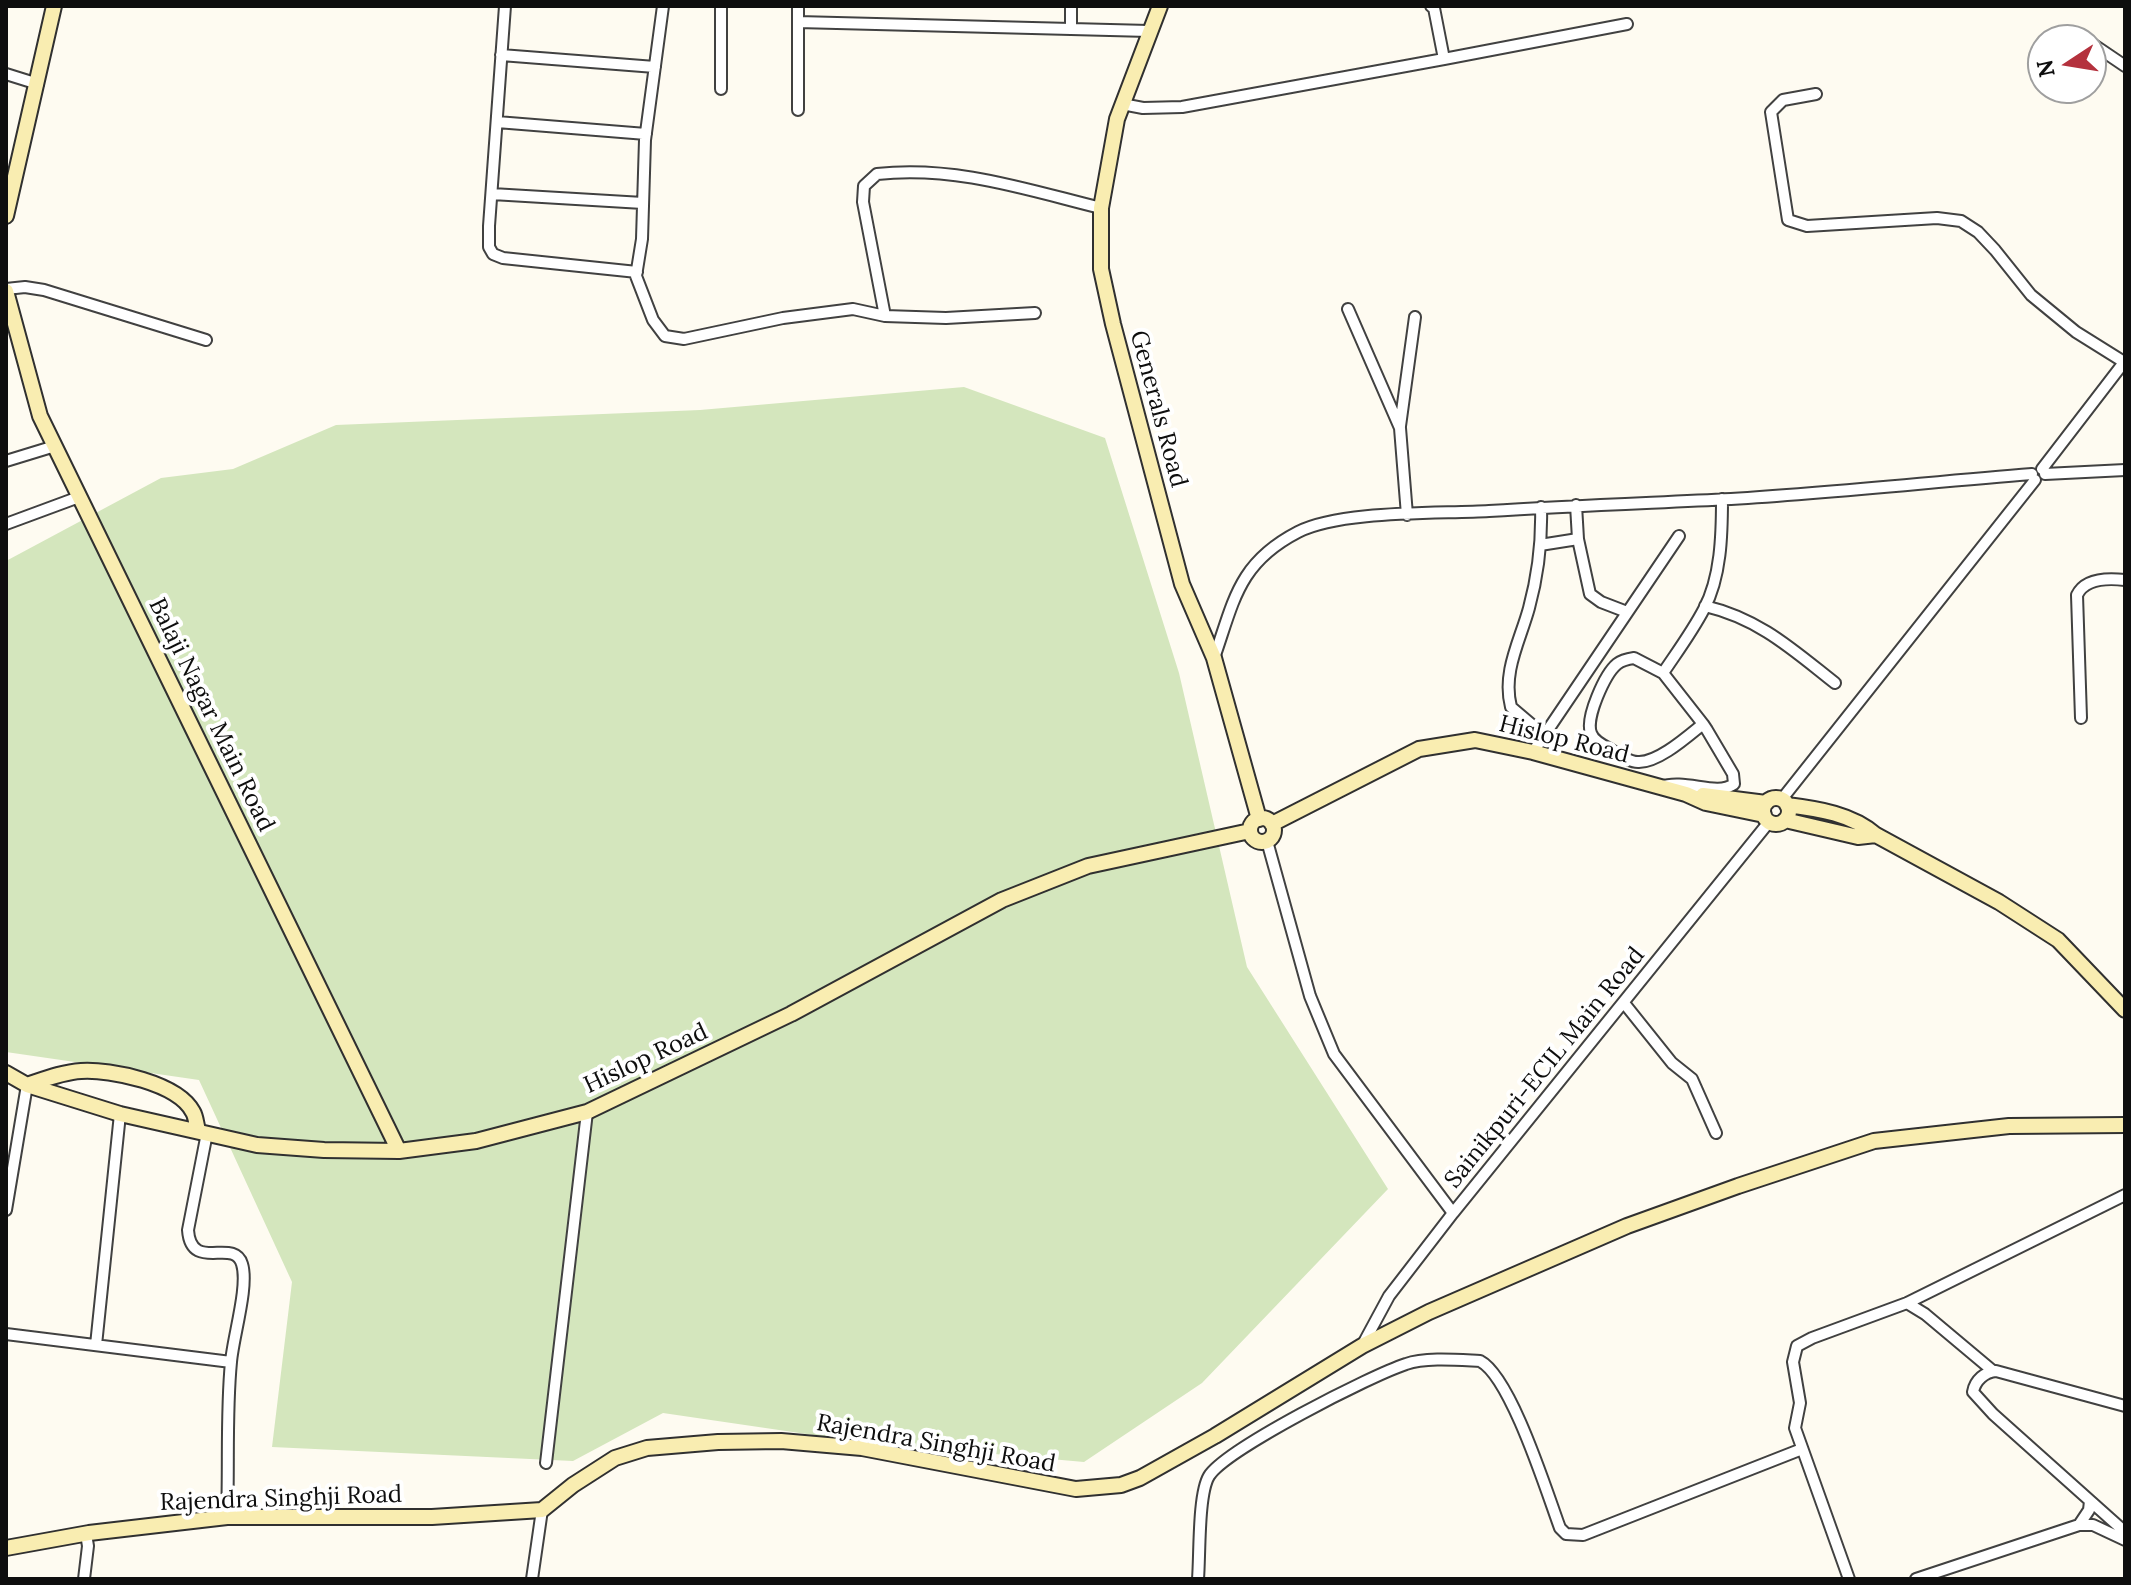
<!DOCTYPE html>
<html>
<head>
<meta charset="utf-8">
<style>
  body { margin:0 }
  #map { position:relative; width:2131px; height:1585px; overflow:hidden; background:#fefbf1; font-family:Lora,serif }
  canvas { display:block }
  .frame { position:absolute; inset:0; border:8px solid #0e0e0e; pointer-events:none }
  .north { position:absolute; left:2027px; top:24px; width:80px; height:80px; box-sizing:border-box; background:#fff; border:2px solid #9f9f9f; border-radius:50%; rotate:258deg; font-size:22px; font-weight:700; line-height:32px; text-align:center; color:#0e0e0e }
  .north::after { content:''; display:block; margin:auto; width:28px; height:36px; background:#b4313d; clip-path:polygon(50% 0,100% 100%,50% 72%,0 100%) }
</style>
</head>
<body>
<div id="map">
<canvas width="2131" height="1585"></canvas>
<div class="frame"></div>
<div class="north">N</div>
</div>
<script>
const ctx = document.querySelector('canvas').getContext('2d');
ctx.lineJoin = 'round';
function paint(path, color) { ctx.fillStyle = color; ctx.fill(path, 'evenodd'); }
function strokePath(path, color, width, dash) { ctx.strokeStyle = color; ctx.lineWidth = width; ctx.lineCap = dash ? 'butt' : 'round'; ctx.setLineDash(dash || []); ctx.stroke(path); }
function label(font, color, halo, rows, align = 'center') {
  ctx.font = font + ' Lora,serif'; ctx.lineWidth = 8; ctx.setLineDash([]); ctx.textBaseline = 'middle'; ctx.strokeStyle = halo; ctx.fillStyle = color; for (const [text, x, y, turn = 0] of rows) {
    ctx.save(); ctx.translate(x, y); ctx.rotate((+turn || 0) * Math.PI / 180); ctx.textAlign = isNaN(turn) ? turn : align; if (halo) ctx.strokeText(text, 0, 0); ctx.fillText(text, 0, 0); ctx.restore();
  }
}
paint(new Path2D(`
  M964,387L1105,438L1179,673L1247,967L1388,1189L1202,1383L1084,1462L861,1442L663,1413L573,1461L272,1447L292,1282L199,1080L6,1052V561L161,478L233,469L336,425L700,410Z`), '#d4e6bd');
const street = new Path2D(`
  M505,6L489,226V247L493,254L503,258L637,272
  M663,6L645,140L642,239L636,276L653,320L665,336L684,339L783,318L853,309L885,316L946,318L1035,313
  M798,6V110
  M798,22L1149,31
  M1071,29V6
  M2091,43L2125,66
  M501,55L655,67
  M1444,59L1627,24
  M6,74L38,84
  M721,89V6
  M1816,94L1783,100L1771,112L1788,220L1807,226L1937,218L1961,221L1978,232L1995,250L2031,295L2076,332L2124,362
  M1122,104L1143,108L1182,107L1444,59L1434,8L1431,6
  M497,122L646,134
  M492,194L643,203
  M6,289L25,287L44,290L206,340
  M1348,309L1400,428L1407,515
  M885,316L863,202L864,186L877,174C954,165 1028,190 1101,208
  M1400,426L1415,317
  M6,461L55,446
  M2042,469L2125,361
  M2045,474L2125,470
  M1576,505L1578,539L1590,594L1601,602L1627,612
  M1541,507C1542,541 1538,575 1529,608C1520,641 1502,672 1511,707L1544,735
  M6,524L79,497
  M1540,545L1578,539
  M1705,606C1760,619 1793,650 1835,683
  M1214,658C1234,601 1238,563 1298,532C1341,510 1438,514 1489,511C1570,506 1650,503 1731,499C1831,493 1932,482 2032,474
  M1663,673C1677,652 1692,632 1704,609C1721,577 1722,535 1722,499
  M2081,718L2077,595C2085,578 2108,578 2125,580
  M1533,752L1679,536
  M1660,787C1686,778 1716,797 1734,784L1733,774L1707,730L1703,724L1663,673L1634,658C1627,659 1622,660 1617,664C1605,674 1585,718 1591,733C1593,740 1604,746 1610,749C1617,754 1629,762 1638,762C1658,763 1688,736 1703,724
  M1782,799L2035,480
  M1267,841L1310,996L1334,1054L1453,1213
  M1624,1003L1672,1063L1692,1079L1716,1133
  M207,1133L188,1230C191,1273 234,1237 242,1264C249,1286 233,1337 231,1362C226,1413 229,1466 227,1517
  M6,1210L27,1085
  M1907,1303L1925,1314L1993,1371
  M6,1334L231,1362
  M96,1345L120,1114
  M1362,1346L1389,1296L1453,1213L1769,822
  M2125,1406L1996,1371C1985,1372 1975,1380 1973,1392L1993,1414L2125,1532
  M546,1463L587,1112
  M2079,1525H2093L2125,1540
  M84,1579L88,1546L86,1534
  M532,1579L542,1510
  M1198,1579C1200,1555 1198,1494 1209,1476C1226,1449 1372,1375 1406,1364C1425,1357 1459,1360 1480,1361C1511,1377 1547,1493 1560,1528L1566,1534L1583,1535L1802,1449
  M1849,1579L1795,1428L1800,1403L1793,1362L1797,1346L1812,1338L1907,1303L2125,1195
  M1916,1579L2079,1525L2089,1510L2090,1501`);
const secondary = new Path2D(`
  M1160,6L1117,119L1101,208V269L1113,324L1182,584L1214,658L1259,819
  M6,216L54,6
  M6,291L40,416L399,1151
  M1703,795L1766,803
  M1763 811a13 13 0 1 1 26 0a13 13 0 1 1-26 0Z
  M1787,805C1819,809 1852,814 1876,835L1999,902L2058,940L2125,1010
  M1250 830a12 12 0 1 1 24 0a12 12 0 1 1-24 0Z
  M1785,820L1858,837L1876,835
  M1272,824L1419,749L1475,740L1533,752L1686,794L1706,803L1764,815
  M6,1073L27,1085L120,1114L257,1145L324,1150L399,1151L476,1141L587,1112L791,1014L1002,900L1088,866L1250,831
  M27,1085C45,1079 63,1072 81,1071C111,1069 178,1083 193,1112C196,1117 196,1124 198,1130
  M6,1548L89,1533L227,1517H432L542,1510L573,1485L615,1458L647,1448L718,1442L781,1441L862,1448L1076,1489L1121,1485L1140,1478L1215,1436L1362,1346L1429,1312L1627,1226L1738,1186L1874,1141L2009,1126L2125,1125`);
strokePath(street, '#414141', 14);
strokePath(secondary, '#303030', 18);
strokePath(street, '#fff', 10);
strokePath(secondary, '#f9edb1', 14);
label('24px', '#0e0e0e', '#fff', [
  ["Generals Road",1158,409,75],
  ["Balaji Nagar Main Road",211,715,64],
  ["Hislop Road",1564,740,14],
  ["Hislop Road",646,1059,-25],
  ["Sainikpuri-ECIL Main Road",1545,1068,-51],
  ["Rajendra Singhji Road",936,1444,10],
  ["Rajendra Singhji Road",281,1499,-2]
]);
</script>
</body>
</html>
